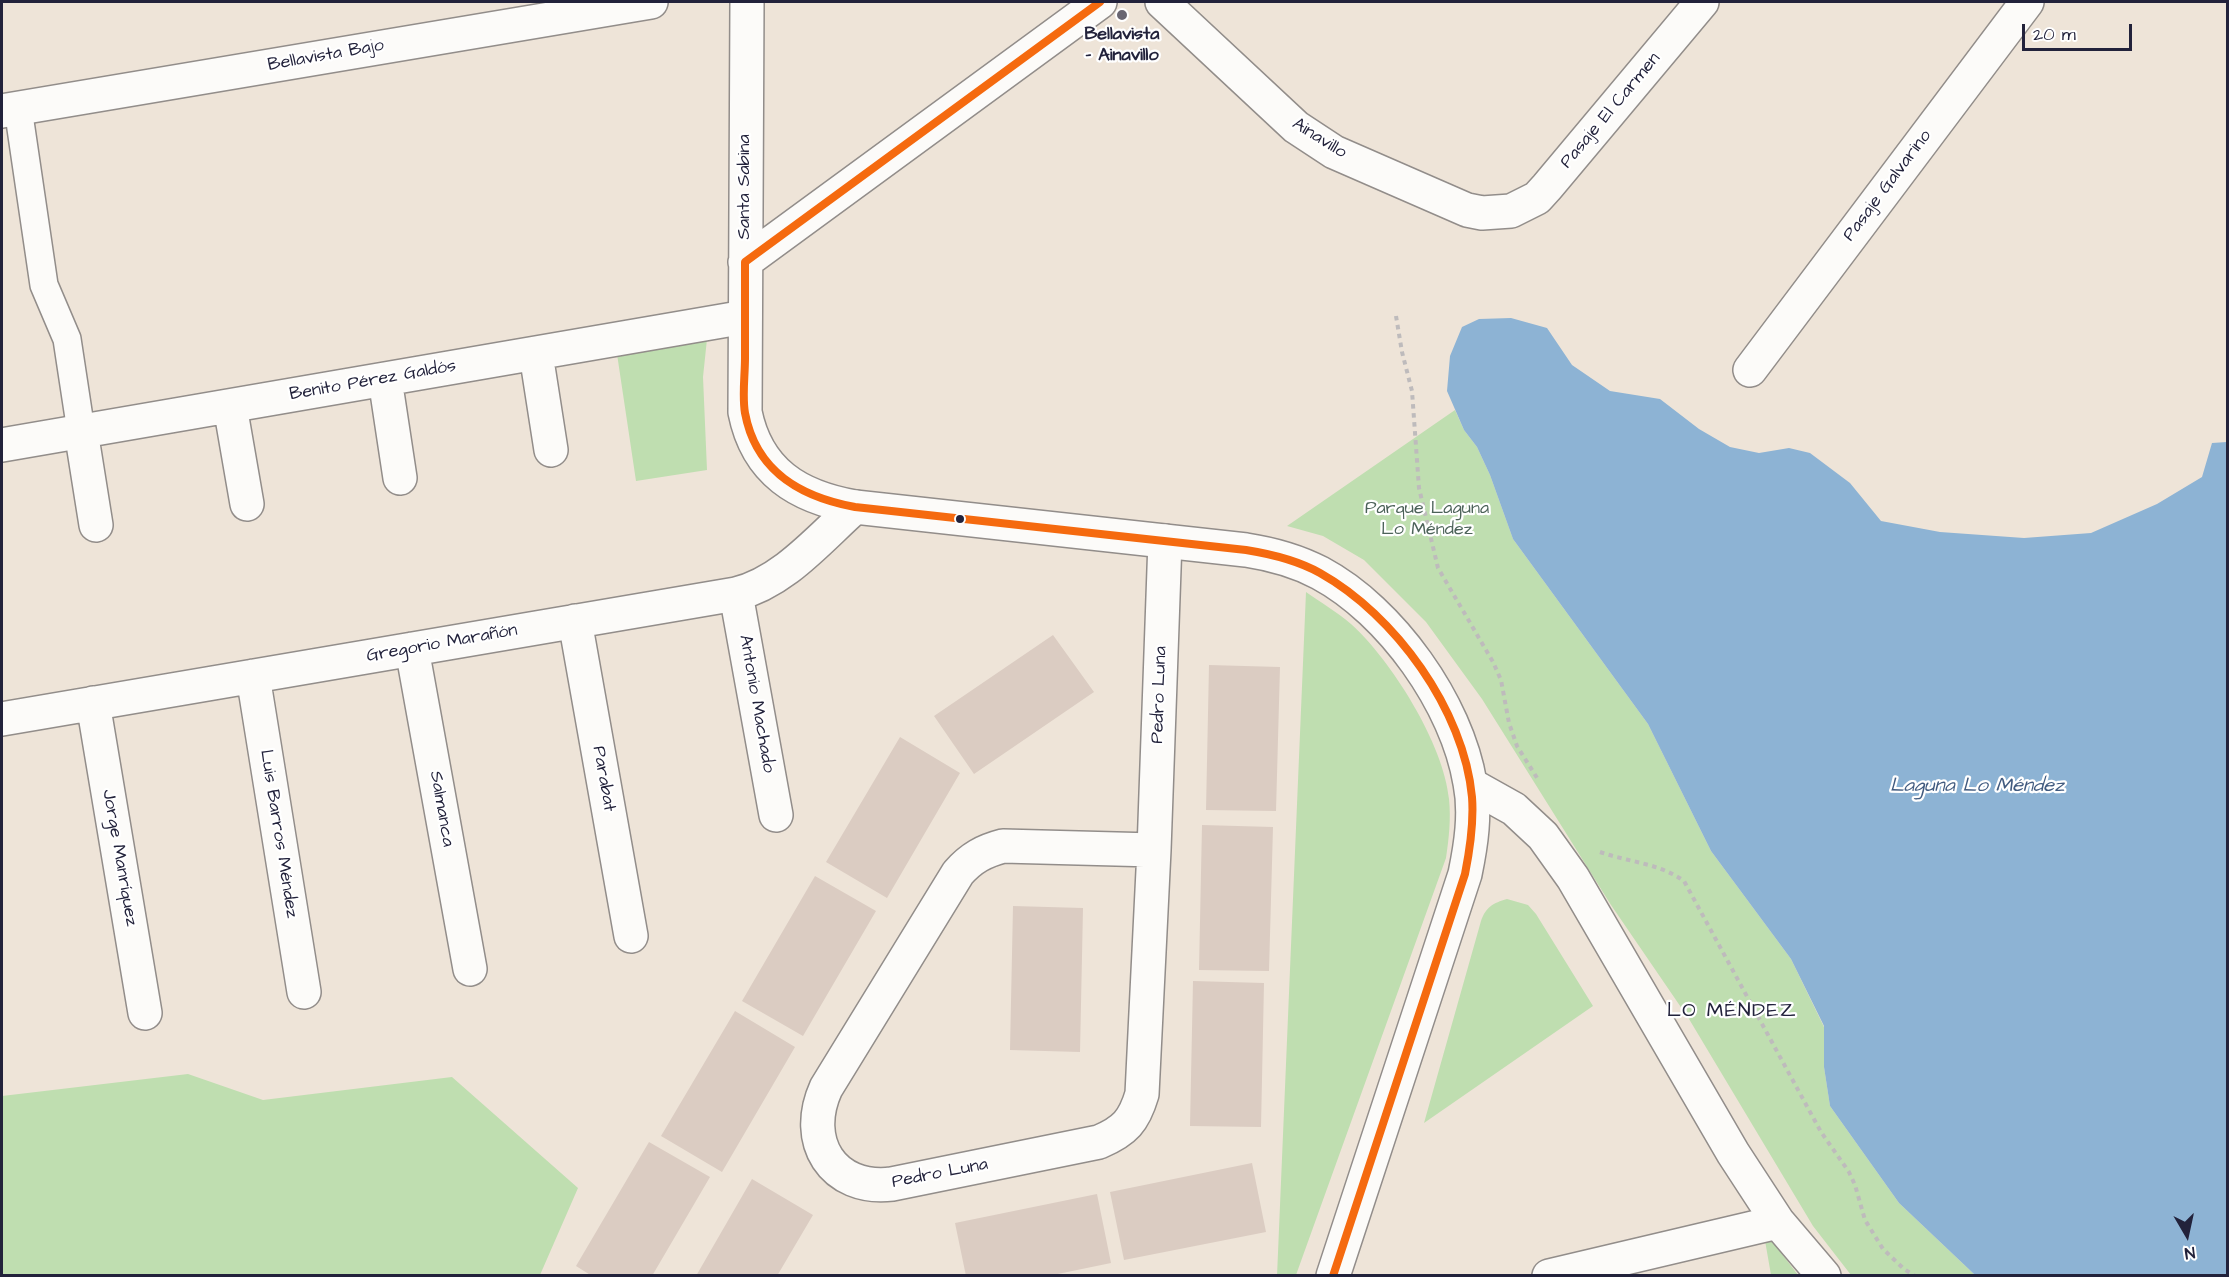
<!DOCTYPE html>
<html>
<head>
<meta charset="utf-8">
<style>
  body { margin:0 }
  #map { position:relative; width:2229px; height:1277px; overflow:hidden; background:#eee4d8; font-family:"Architects Daughter",sans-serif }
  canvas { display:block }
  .frame { position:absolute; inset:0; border:3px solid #22223b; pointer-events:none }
  .north { position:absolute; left:2157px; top:1205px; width:60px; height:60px; -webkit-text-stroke:4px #fff; paint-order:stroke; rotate:171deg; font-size:16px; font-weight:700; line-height:24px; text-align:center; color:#22223b }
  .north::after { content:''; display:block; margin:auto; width:21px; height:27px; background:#22223b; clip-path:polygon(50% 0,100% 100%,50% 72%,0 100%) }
  .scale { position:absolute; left:2022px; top:24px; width:110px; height:27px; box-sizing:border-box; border:3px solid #22223b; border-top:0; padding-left:8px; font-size:18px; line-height:21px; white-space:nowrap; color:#22223b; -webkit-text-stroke:4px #fff; paint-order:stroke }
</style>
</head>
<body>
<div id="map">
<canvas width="2229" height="1277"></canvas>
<div class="frame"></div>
<div class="north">N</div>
<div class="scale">20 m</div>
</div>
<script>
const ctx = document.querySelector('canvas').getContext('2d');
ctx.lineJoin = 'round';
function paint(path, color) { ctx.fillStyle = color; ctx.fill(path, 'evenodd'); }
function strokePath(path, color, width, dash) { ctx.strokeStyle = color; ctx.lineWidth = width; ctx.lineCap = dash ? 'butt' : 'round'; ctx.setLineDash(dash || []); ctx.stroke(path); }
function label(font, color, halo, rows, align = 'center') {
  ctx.font = font + ' "Architects Daughter",sans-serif'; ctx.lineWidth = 4.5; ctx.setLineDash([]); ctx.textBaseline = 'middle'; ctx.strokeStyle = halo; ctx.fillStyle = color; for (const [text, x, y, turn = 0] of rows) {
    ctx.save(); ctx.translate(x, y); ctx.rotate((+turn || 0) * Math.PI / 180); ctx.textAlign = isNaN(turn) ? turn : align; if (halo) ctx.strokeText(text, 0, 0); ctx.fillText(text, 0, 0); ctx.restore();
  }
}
paint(new Path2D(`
  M707,339L703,377L707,470L636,481L617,354Z
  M1455,410L1464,430L1477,447L1490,475L1513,539L1648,724L1711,851L1791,959L1824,1027V1067L1830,1106L1899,1203L1975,1275H1851L1813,1226L1689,1019L1611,905L1482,699L1426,622L1364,560L1323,536L1287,526Z
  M1306,592C1320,602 1337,612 1351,624C1391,660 1444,744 1449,799C1451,819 1449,838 1446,858L1296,1275L1277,1276Z
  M1507,899L1528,905L1536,914L1593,1006L1424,1123L1481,921C1486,907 1493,903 1507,899Z
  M188,1074L263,1100L452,1077L578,1188L540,1275H2V1096Z
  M1763,1229L1798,1275H1771Z`), '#bfdeb0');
paint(new Path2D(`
  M1511,318L1547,328L1572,365L1610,391L1660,399L1699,429L1730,447L1759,453L1789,448L1810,453L1850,483L1881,521L1940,532L2024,538L2091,533L2157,504L2202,477L2212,443L2227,442V1275H1975L1899,1203L1830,1106L1824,1067V1026L1791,959L1711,851L1648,724L1513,539L1490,475L1477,447L1464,430L1447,391L1450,356L1462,327L1479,319Z`), '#8db3d4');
paint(new Path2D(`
  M1053,635L1094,692L974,774L934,716Z
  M1209,665L1280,667L1276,811L1206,810Z
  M900,737L960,773L887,898L826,862Z
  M1202,825L1273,827L1269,971L1199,970Z
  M815,876L876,911L803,1036L742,1001Z
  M1013,906L1083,908L1080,1052L1010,1050Z
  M1193,981L1264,983L1261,1127L1190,1126Z
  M735,1011L795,1047L722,1172L661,1136Z
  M649,1142L710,1177L652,1276H592L576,1266Z
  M1252,1163L1266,1232L1124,1260L1110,1192Z
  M752,1179L813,1215L777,1276H696Z
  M1097,1194L1111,1263L1048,1276H966L955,1223Z`), '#dbccc2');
const pedestrian = new Path2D(`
  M18,108L44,285L67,339L81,431`);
const minor = new Path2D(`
  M1162,2L1296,127L1334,152L1467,210L1482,213L1511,211L1537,198L1547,187L1702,2
  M2,111L651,2
  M536,354L551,450
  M1750,370L2027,2
  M385,379L400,478
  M230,406L247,504
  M81,431L96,525
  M2,445L745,317
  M736,594L776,815
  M575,621L631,936
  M412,649L470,969
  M253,676L304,992
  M93,703L145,1013
  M2,719L736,594C784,582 819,539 855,507
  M1471,785L1514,809L1543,836L1573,878L1733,1153L1778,1222L1824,1276
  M1154,850L1003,846C984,851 971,858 958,873L826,1088C802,1141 832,1191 892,1184L1099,1142C1125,1131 1134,1121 1142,1094L1154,850L1165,541
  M1549,1276L1778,1222`);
const tertiary = new Path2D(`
  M747,2L745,412C757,472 798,497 855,507L1246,550C1272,554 1297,561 1320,573C1391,611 1457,704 1470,783C1476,813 1471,845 1465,874L1333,1276
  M745,262L1100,2`);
strokePath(pedestrian, '#928d8a', 30);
strokePath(minor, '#928d8a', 36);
strokePath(tertiary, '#928d8a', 36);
strokePath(new Path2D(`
  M1396,316L1402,352L1412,391L1419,488L1438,568L1493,662L1501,680L1509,723L1517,746L1539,781
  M1600,852C1628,862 1659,863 1684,881L1821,1132L1849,1172L1855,1185L1865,1220L1883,1249L1904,1269L1915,1276`), '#bebbbc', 4, [4.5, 4.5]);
strokePath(pedestrian, '#fcfbf9', 27);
strokePath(minor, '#fcfbf9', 33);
strokePath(tertiary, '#fcfbf9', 33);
strokePath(new Path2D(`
  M1100,2L745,262C745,294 745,326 745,358C745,376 742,396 745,413C756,472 801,497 855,507L1246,550C1271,554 1297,560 1320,573C1395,615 1464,710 1472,797C1474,823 1470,849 1465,874L1333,1276`), '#f56a0f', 8);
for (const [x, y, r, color] of [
  [1122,15,6,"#696672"],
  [960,519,5,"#22223b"]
]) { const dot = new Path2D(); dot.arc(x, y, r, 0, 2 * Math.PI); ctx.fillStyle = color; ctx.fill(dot); strokePath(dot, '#fff', 2); }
label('bold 18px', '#22223b', '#fff', [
  ["Bellavista",1122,35],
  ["- Ainavillo",1122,56]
]);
label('18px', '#22223b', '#fff', [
  ["Bellavista Bajo",326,56,-10],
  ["Pasaje El Carmen",1611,111,-50],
  ["Ainavillo",1319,139,32],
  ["Pasaje Galvarino",1888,186,-53],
  ["Santa Sabina",745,187,-90],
  ["Benito Pérez Galdós",373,381,-10],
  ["Gregorio Marañón",442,644,-10],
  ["Pedro Luna",1160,695,-88],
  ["Antonio Machado",756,704,80],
  ["Parabat",603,779,80],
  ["Salmanca",441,809,80],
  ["Luis Barros Méndez",278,834,81],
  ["Jorge Manríquez",119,858,80],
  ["Pedro Luna",940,1174,-11]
]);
label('18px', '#4c6259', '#fff', [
  ["Parque Laguna",1427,509],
  ["Lo Méndez",1427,530]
]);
label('italic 20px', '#405a7f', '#fff', [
  ["Laguna Lo Méndez",1977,787]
]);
ctx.letterSpacing = '1.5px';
label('20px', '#22223b', '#fff', [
  ["LO MÉNDEZ",1732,1012]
]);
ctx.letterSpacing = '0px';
</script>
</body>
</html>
